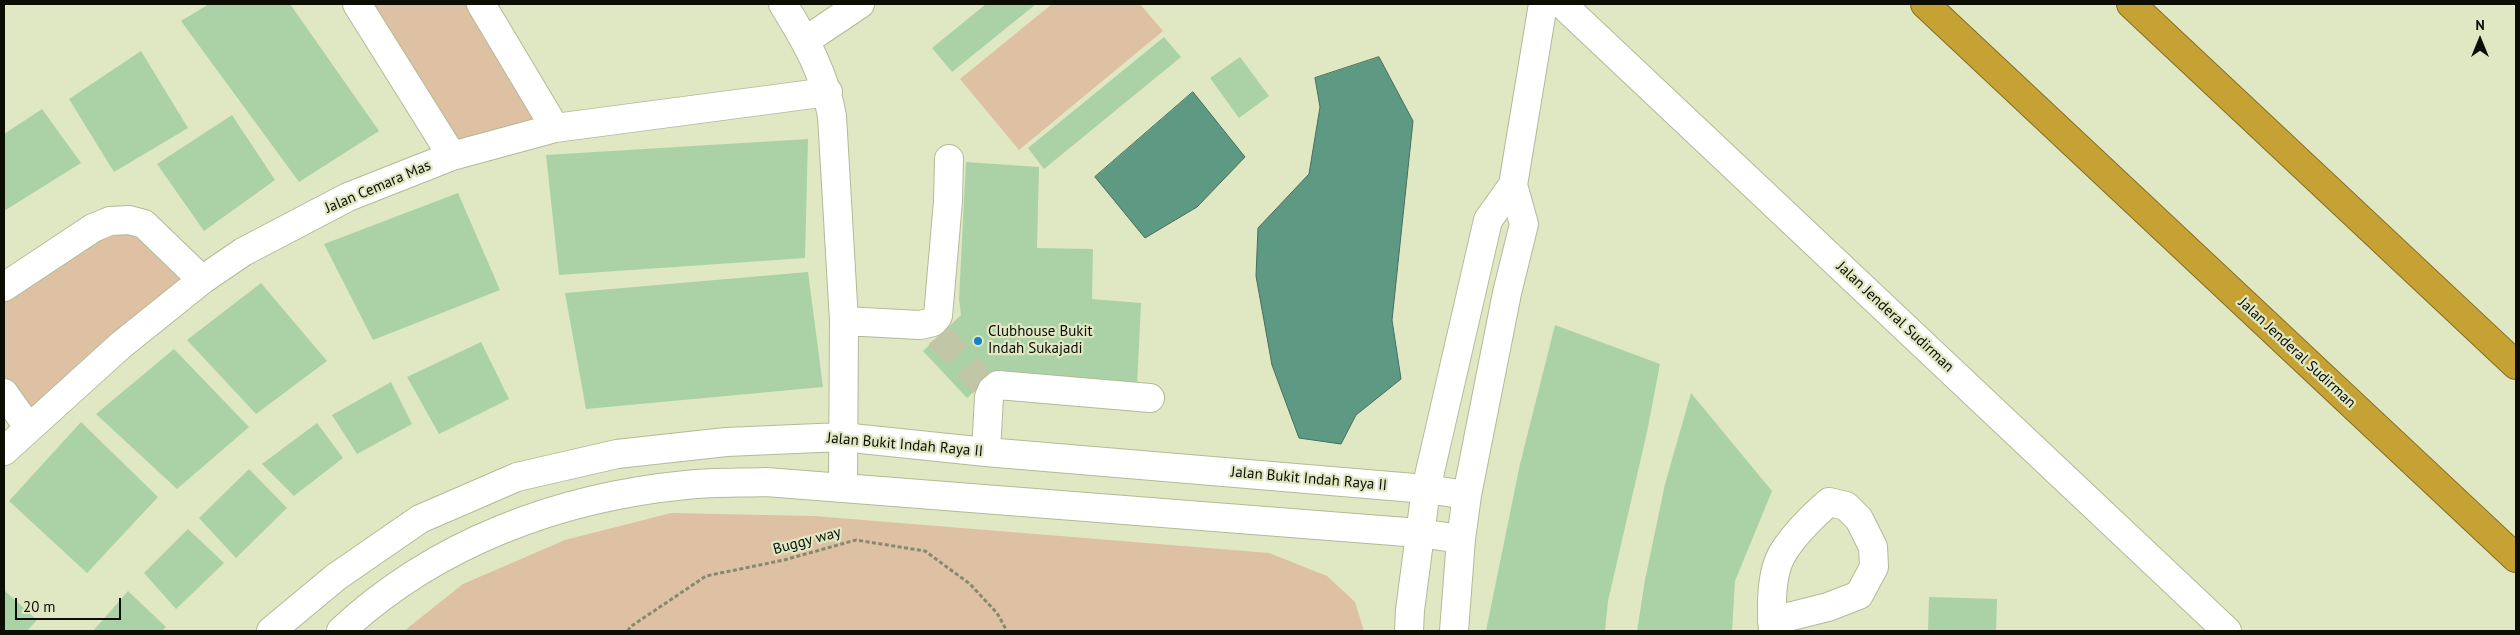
<!DOCTYPE html>
<html>
<head>
<meta charset="utf-8">
<style>
  body { margin:0 }
  #map { position:relative; width:2520px; height:635px; overflow:hidden; background:#e0e7c3; font-family:"PT Sans",sans-serif }
  canvas { display:block }
  .frame { position:absolute; inset:0; border:5px solid #0c0e04; pointer-events:none }
  .north { position:absolute; left:2455px; top:15px; width:50px; height:50px; -webkit-text-stroke:4px #e0e7c3; paint-order:stroke; rotate:0deg; font-size:14px; font-weight:700; line-height:20px; text-align:center; color:#0c0e04 }
  .north::after { content:''; display:block; margin:auto; width:18px; height:22px; background:#0c0e04; clip-path:polygon(50% 0,100% 100%,50% 72%,0 100%) }
  .scale { position:absolute; left:15px; top:598px; width:106px; height:22px; box-sizing:border-box; border:2px solid #0c0e04; border-top:0; padding-left:6px; font-size:15px; line-height:18px; white-space:nowrap; color:#0c0e04; -webkit-text-stroke:4px #e0e7c3; paint-order:stroke }
</style>
</head>
<body>
<div id="map">
<canvas width="2520" height="635"></canvas>
<div class="frame"></div>
<div class="north">N</div>
<div class="scale">20 m</div>
</div>
<script>
const ctx = document.querySelector('canvas').getContext('2d');
ctx.lineJoin = 'round';
function paint(path, color) { ctx.fillStyle = color; ctx.fill(path, 'evenodd'); }
function strokePath(path, color, width, dash) { ctx.strokeStyle = color; ctx.lineWidth = width; ctx.lineCap = dash ? 'butt' : 'round'; ctx.setLineDash(dash || []); ctx.stroke(path); }
function label(font, color, halo, rows, align = 'center') {
  ctx.font = font + ' "PT Sans",sans-serif'; ctx.lineWidth = 4.5; ctx.setLineDash([]); ctx.textBaseline = 'middle'; ctx.strokeStyle = halo; ctx.fillStyle = color; for (const [text, x, y, turn = 0] of rows) {
    ctx.save(); ctx.translate(x, y); ctx.rotate((+turn || 0) * Math.PI / 180); ctx.textAlign = isNaN(turn) ? turn : align; if (halo) ctx.strokeText(text, 0, 0); ctx.fillText(text, 0, 0); ctx.restore();
  }
}
paint(new Path2D(`
  M357,4H481L555,128L452,156Z
  M1052,4H1140L1163,31L1019,150L960,79Z
  M110,223L163,225L196,272L30,424L4,389V289Z
  M671,513L814,516L1269,553L1327,576L1355,602L1364,631H404L463,584L565,540Z`), '#dec0a3');
const water = new Path2D(`
  M1379,57L1413,121L1392,320L1401,379L1356,415L1341,444L1299,438L1272,365L1256,276L1258,228L1309,174L1320,107L1315,78Z
  M1193,92L1245,157L1197,207L1145,238L1095,177Z`);
paint(water, '#5e9983');
strokePath(water, '#456f5d', 1);
paint(new Path2D(`
  M209,4H290L379,131L299,182L181,21Z
  M986,4H1036L952,72L932,48Z
  M1164,37L1181,57L1044,169L1028,148Z
  M141,51L188,128L114,172L69,99Z
  M1240,57L1269,96L1239,118L1210,78Z
  M42,109L81,163L4,211V134Z
  M232,115L275,180L204,231L157,164Z
  M808,139L805,258L559,275L546,155Z
  M966,162L1039,167L1037,248L1093,249L1092,299L1141,303L1137,386L998,370L967,398L923,351L961,315L959,299Z
  M458,193L500,290L373,340L324,244Z
  M808,272L823,387L586,409L565,293Z
  M261,283L327,361L256,414L187,340Z
  M1555,325L1660,364L1647,432L1608,601L1605,631H1486L1520,464Z
  M481,342L509,399L439,434L407,377Z
  M174,349L249,427L177,489L96,414Z
  M391,382L412,424L357,454L332,415Z
  M1691,393L1772,491L1735,581L1732,631H1637L1645,580L1665,484Z
  M81,422L158,497L87,573L9,501Z
  M317,423L343,458L294,496L262,464Z
  M249,469L287,508L236,558L199,518Z
  M188,529L224,563L176,609L144,573Z
  M4,590L37,620L27,631H4Z
  M128,591L166,627L162,631H93Z
  M1929,597L1997,599L1996,631H1928Z`), '#abd2a7');
strokePath(new Path2D(`
  M939,335L983,384`), '#c0c6a6', 28, [28, 14]);
const minor = new Path2D(`
  M357,4L452,156
  M481,4L555,128
  M783,4C806,41 824,72 832,116L844,321L843,488
  M1562,4L2227,631
  M805,41L860,4
  M4,287L93,228L110,221L129,220L144,224L202,280
  M844,321L920,325L933,322L938,316L948,201L949,159
  M4,393L28,427
  M4,451L121,345L202,280L243,252L348,197L452,156L555,128L828,92
  M986,452L989,397L992,390L998,385L1150,398
  M1772,621L1828,607L1859,595L1874,567L1873,547L1859,519L1846,506L1829,502C1814,515 1795,534 1784,551C1770,572 1771,607 1773,631
  M271,631L336,577L420,519L517,477L617,454L726,442L842,437L986,452L1426,489L1467,495
  M341,631C435,543 560,497 686,485C713,482 740,483 766,482L1419,533L1461,539
  M1409,631L1410,610L1426,489L1488,220L1513,185
  M1454,631L1461,539L1467,495L1507,293L1524,224L1513,185L1543,4`);
const highway = new Path2D(`
  M1925,4L2516,558
  M2131,4L2516,365`);
strokePath(minor, '#b3ba97', 30);
strokePath(highway, '#846e23', 30);
strokePath(new Path2D(`
  M628,631L630,627L706,576L784,560L856,540L925,551L970,584L997,613L1007,631`), '#848970', 3, [4, 2.5]);
strokePath(minor, '#fff', 28);
strokePath(highway, '#c5a233', 28);
for (const [x, y, r, color] of [
  [978,341,5,"#1283cc"]
]) { const dot = new Path2D(); dot.arc(x, y, r, 0, 2 * Math.PI); ctx.fillStyle = color; ctx.fill(dot); strokePath(dot, '#e0e7c3', 2); }
label('15px', '#0c0e04', '#e0e7c3', [
  ["Jalan Cemara Mas",378,187,-23],
  ["Jalan Jenderal Sudirman",1895,317,43],
  ["Jalan Jenderal Sudirman",2297,353,43],
  ["Jalan Bukit Indah Raya II",905,445,5],
  ["Jalan Bukit Indah Raya II",1309,479,5],
  ["Buggy way",807,541,-15]
]);
label('15px', '#0c0e04', '#e0e7c3', [
  ["Clubhouse Bukit",988,332],
  ["Indah Sukajadi",988,349]
], 'left');
</script>
</body>
</html>
